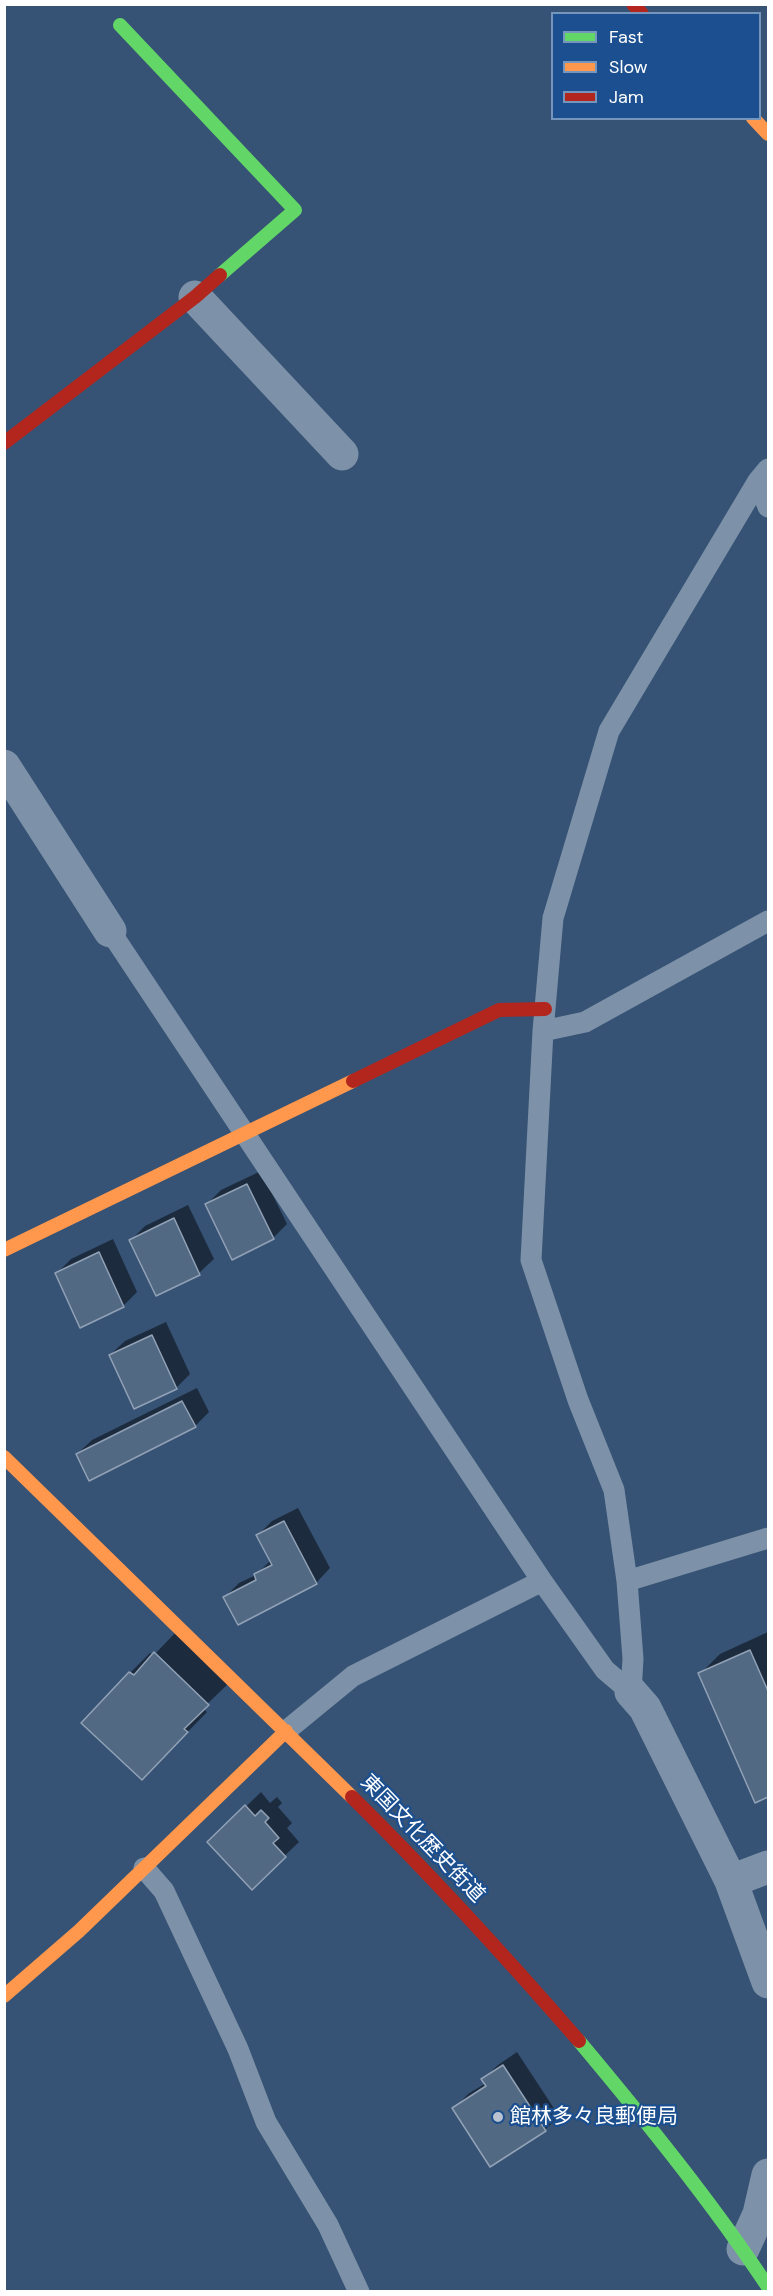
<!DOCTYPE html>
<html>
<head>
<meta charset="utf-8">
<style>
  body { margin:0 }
  #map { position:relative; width:773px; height:2296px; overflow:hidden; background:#365274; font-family:"DM Sans",sans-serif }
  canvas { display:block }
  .frame { position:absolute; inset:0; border:6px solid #fff; pointer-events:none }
  .legend { position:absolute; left:551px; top:12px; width:210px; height:108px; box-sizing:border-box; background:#1b4f8f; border:2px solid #7695bc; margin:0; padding:8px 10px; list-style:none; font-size:18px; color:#fff }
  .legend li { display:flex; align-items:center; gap:12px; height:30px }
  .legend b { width:30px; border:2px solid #7695bc }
</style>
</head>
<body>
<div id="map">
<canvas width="773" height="2296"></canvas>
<div class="frame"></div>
<ul class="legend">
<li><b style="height:8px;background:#63d668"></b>Fast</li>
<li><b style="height:8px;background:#ff974d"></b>Slow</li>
<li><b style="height:8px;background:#b3261e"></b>Jam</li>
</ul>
</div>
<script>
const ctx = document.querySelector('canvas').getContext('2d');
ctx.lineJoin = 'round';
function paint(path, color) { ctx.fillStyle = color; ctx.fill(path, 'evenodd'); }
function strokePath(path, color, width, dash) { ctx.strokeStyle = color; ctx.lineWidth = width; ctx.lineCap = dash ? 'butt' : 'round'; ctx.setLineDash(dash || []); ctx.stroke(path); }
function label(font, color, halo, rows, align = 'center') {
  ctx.font = font + ' "DM Sans","Noto Sans JP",sans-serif'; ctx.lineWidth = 4.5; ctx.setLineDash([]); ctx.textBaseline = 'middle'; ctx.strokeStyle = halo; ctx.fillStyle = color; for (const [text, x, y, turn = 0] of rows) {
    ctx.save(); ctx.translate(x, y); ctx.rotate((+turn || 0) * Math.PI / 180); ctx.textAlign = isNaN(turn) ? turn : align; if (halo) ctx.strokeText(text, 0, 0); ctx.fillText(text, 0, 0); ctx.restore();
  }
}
paint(new Path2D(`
  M261,1171L287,1224L273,1238L206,1205L221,1190Z
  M188,1205L214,1259L199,1273L157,1294L131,1240L145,1226Z
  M113,1239L137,1292L123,1306L56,1274L71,1259Z
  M166,1322L190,1374L176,1388L110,1355L125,1341Z
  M197,1388L209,1412L195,1426L77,1454L92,1440Z
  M298,1508L330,1568L316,1583L225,1597L239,1583L256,1575L270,1561L258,1535L272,1521Z
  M768,1632V1795L755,1801L700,1674L720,1654Z
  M175,1633L228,1684L203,1708L207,1712L162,1758L130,1673L150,1653L154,1655Z
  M261,1792L270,1803L277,1797L282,1803L278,1807L292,1823L287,1828L299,1842L252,1887L224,1828Z
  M517,2052L559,2116L545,2130L454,2109L468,2094L486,2083L483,2079L498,2065Z`), '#0007');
const building = new Path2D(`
  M247,1184L274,1239L232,1260L205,1204Z
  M174,1218L200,1275L156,1296L129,1240Z
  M99,1252L124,1307L80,1328L55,1273Z
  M152,1335L177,1389L134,1409L109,1355Z
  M182,1401L196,1427L89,1481L76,1454Z
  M284,1521L317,1584L238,1625L223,1597L256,1580L254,1574L272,1565L256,1535Z
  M750,1650L768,1691V1797L755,1803L698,1673Z
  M154,1652L209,1705L184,1729L188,1732L142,1780L81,1723L129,1672L134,1675Z
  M245,1805L255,1816L261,1810L269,1818L265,1822L279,1838L273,1843L286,1857L252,1890L207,1842Z
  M503,2065L546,2131L490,2167L452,2108L486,2086L481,2079Z`);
paint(building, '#526984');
strokePath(building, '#92a2b6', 1.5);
strokePath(new Path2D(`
  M758,481L768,507
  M110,931L542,1581L605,1670L631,1692
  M543,1031L585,1022L768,921
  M627,1581L768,1538
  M631,1692L633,1659L627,1581L614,1490L578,1400L531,1260L543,1031L553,918L609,731L758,481L768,469
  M286,1731L353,1676L542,1581
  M144,1868L164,1891L238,2049L266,2122L328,2225L359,2292`), '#7d92a8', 21);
strokePath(new Path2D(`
  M195,297L342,454
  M4,766L110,931
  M631,1692L645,1708L731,1881L768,1982
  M731,1881L768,1867
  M743,2249L759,2214L768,2175`), '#7d92a8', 33);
strokePath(new Path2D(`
  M120,25L295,210L220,275
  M579,2041C645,2120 711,2201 768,2287`), '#63d668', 14);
strokePath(new Path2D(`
  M753,118L768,134
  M4,1250L353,1081
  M4,1457L352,1797
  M4,1996L79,1931L286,1731`), '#ff974d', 14);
strokePath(new Path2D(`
  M633,4L642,14
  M4,443L195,297L220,275
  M353,1081L499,1010L545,1009
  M352,1797C431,1875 506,1957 579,2041`), '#b3261e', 14);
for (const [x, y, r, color] of [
  [498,2117,6,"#b9c2ce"]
]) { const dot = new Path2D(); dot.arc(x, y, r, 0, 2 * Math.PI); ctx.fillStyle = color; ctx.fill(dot); strokePath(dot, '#1b4f8f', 2); }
label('21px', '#fff', '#1b4f8f', [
  ["東国文化歴史街道",422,1839,46]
]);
label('21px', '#fff', '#1b4f8f', [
  ["館林多々良郵便局",510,2117]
], 'left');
</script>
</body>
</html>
